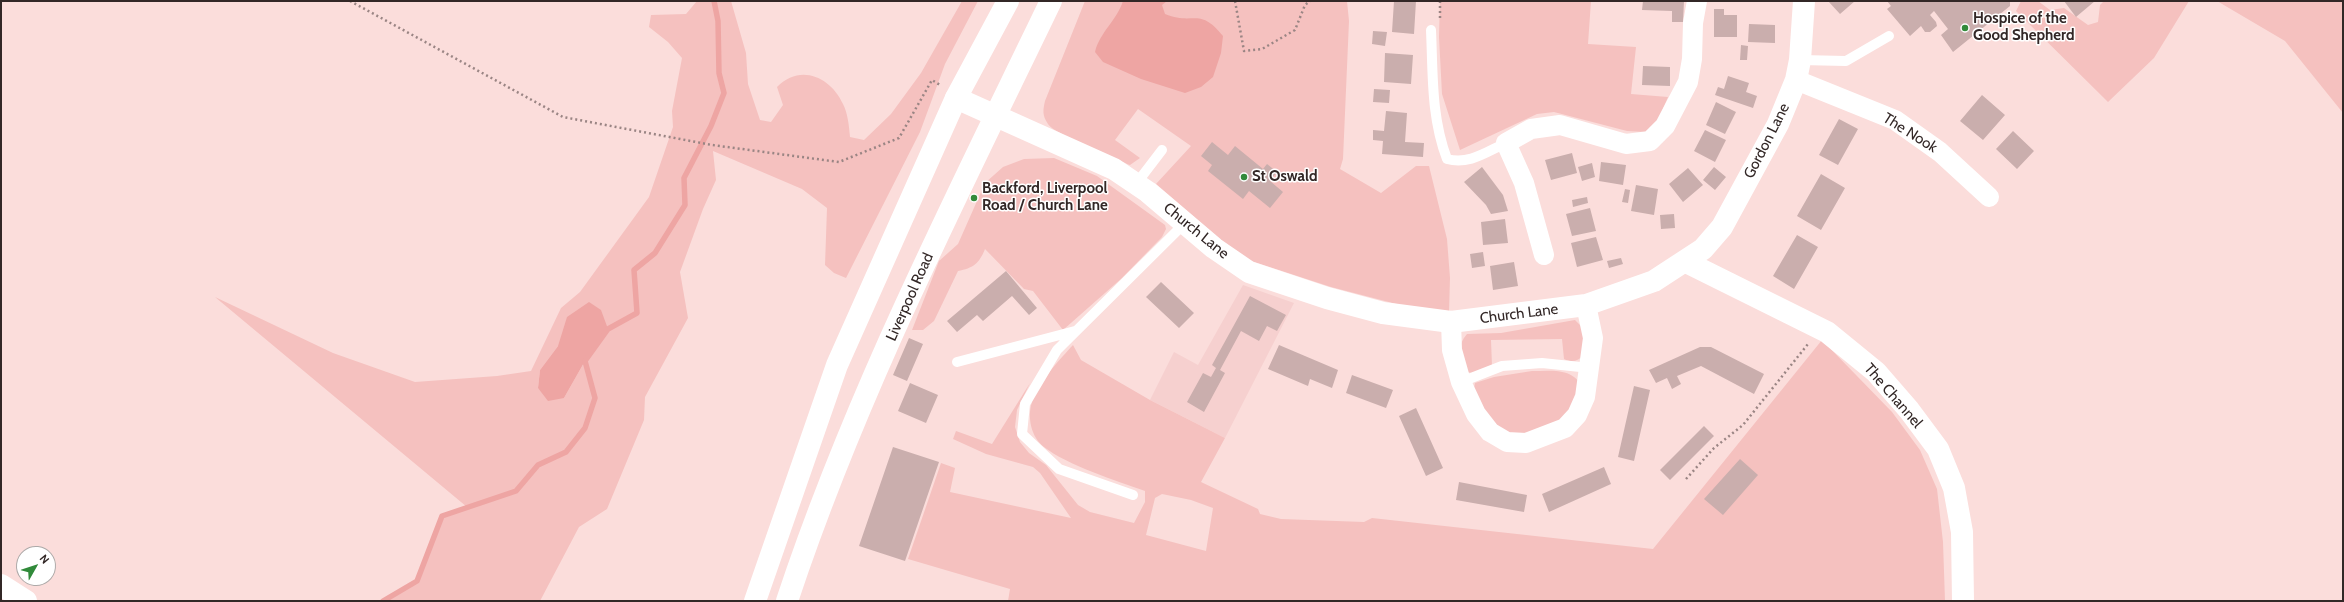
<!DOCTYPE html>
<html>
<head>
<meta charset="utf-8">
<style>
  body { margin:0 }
  #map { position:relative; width:2344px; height:602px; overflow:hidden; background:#fbdddb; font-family:Cabin,sans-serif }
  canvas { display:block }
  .frame { position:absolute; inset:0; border:2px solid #322726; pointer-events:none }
  .north { position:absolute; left:16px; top:546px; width:40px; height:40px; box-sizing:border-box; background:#fff; border:1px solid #ada9a8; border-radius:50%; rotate:51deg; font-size:11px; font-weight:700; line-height:16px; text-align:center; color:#322726 }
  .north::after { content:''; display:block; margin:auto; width:14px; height:18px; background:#318a3a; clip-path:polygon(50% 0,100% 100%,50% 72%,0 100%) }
</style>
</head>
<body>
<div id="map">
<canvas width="2344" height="602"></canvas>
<div class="frame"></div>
<div class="north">N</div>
</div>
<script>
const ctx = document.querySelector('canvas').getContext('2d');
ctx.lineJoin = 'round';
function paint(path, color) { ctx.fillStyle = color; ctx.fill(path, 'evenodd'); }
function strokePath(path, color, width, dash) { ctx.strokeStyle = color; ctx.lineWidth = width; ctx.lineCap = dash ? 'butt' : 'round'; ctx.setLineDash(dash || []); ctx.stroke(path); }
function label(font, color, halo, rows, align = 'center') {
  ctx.font = font + ' Cabin,sans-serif'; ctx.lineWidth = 3; ctx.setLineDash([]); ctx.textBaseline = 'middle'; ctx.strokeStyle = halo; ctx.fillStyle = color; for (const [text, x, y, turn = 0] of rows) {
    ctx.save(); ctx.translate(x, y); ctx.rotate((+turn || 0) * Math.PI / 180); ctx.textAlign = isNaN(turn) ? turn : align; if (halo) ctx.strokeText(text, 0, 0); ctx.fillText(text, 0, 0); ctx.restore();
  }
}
paint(new Path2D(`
  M1243,285L1294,303L1225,438L1150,400L1174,352L1198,365Z`), '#f6d0cf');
paint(new Path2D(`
  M697,1H731L746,53L748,84L760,120L771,122L783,105L777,87C800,63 831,77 843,104C848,114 849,126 850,137L864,140L891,114L921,73L962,1H978L945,64L920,132L846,278L834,273L825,265L827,208L802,189L713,151L716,180L703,209L680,272L688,318L645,397L644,420L607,509L579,527L540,601H383L417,581L442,516L467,507L215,297L333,353L415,382L497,376L531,371L561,308L580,292L649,197L673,127L672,111L682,58L668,42L649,27L651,15L686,14ZM558,346L585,361L564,398L538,388L540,370Z
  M1085,1H1347L1349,21L1343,159L1340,169L1381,193L1416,166H1429L1447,239L1450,278L1449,312L1408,307L1331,287L1242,258L1156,184L1191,146L1138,109L1115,140L1140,158L1130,165C1116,159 1054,134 1048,124C1042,115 1043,110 1045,101Z
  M1440,1H1591L1588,44L1636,47L1631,94L1668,97L1657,123L1645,132L1627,131L1554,112L1537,114L1460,150L1442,94L1439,37Z
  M2021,1H2038L2050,10L2064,8L2088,25L2098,22L2100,5L2104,1H2189L2154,58L2108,102L2016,11Z
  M2217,1H2343V113L2285,41Z
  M1054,158L1097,176L1165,225L1166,229L1162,237L1122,278L1063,330L1033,291L1024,289L985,249C979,264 973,268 958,271L934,321L923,330H912L939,261L958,244L985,183L1003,167L1024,159Z
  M1575,320L1584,329V355C1578,361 1572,363 1564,359L1562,339L1491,340L1492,366L1472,373L1462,371C1459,357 1457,345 1467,334L1501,333Z
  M1822,340L1892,412L1920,450L1937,489L1943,542L1945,601H1008L1010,589L908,559L941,463L955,468L950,492L1071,518L1040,473L1033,467L986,454L953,439L956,431L992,444L1030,383L1017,410L1015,427L1020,442L1029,453L1046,465L1078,505L1090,512L1134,523L1145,502V491C1117,481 1067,465 1044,447C1031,437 1027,417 1032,402C1036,385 1061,358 1073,345L1081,360L1150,400L1225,438L1201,482L1258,509L1260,514L1281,519L1364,522L1372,518L1653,549ZM1162,494L1191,500L1213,508L1206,551L1146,535L1155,498Z
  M1532,371C1550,371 1573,367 1582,387L1568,419L1531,435L1503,432L1485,413L1474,388L1475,383L1494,377Z`), '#f5c1bf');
paint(new Path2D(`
  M1123,1H1167L1162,5L1165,14C1194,26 1199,6 1223,36L1221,53L1213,77L1201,87L1185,93L1141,79L1103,62L1095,52C1100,32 1117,20 1123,1Z
  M589,302L601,310L608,329L585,361L564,398L548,401L538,388L540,370L558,346L567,317Z`), '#eea5a3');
strokePath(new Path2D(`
  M383,601L417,581L442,516L516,491L538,465L566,452L585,428L595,398L585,361L608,329L637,313L634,270L655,253L685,205L684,178L711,126L724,93L719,73L718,21L714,1`), '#eea5a3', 5.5);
paint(new Path2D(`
  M1394,1H1416L1414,34L1392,32Z
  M1643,1H1684L1683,22H1672V11L1642,10Z
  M1828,1H1855L1840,14Z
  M1887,1H2010V6L1953,52L1941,35L1948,29L1934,11L1930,15L1936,22L1937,26L1930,32H1925L1921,26L1910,36L1887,9L1891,6Z
  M2064,1H2095L2076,17Z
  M1714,9H1724V15H1737V37H1714Z
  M1749,24L1775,25V43L1748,42Z
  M1373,31L1387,32L1385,46L1372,44Z
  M1741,45L1748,46L1747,60H1740Z
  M1385,53L1413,55L1411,84L1384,82Z
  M1643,66L1670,67V86L1642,85Z
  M1728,76L1749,83L1746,92L1757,96L1753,108L1715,95L1718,87L1724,89Z
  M1374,89L1390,90L1389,103L1373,102Z
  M1982,95L2005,115L1983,140L1960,121Z
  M1716,102L1736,112L1725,134L1706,125Z
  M1386,111L1407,113L1405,142L1424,143L1423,157L1382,154L1383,141L1373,140V130L1384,131Z
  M1839,119L1858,129L1838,165L1819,155Z
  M1705,130L1726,140L1715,162L1694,151Z
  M2013,131L2034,151L2017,169L1996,149Z
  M1212,142L1228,155L1235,146L1263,169L1267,164L1277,172L1270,181L1283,192L1270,208L1249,191L1243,199L1208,171L1212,165L1201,156Z
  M1572,153L1577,173L1551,180L1545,160Z
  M1601,162L1626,165L1623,185L1599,181Z
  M1592,163L1595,177L1582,181L1578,167Z
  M1482,167L1503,195L1508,211L1491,214L1486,205L1464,182Z
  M1714,167L1726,177L1715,190L1703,180Z
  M1688,168L1703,185L1683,202L1669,184Z
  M1821,174L1845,188L1821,230L1797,216Z
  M1636,185L1658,189L1654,215L1631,211Z
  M1625,189L1630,190L1628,203L1622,202Z
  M1587,197L1588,203L1573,207L1572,200Z
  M1590,208L1596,231L1572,236L1566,214Z
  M1674,214L1675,228L1661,229L1660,215Z
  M1505,219L1508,243L1483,245L1481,222Z
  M1797,235L1818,247L1794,289L1773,276Z
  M1596,237L1603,260L1577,267L1571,243Z
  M1483,252L1485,266L1472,268L1470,254Z
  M1621,258L1623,264L1609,268L1607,261Z
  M1514,262L1518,286L1493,290L1490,266Z
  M1006,271L1037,308L1029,315L1012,296L983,321L977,315L957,332L947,321Z
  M1161,282L1194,313L1179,328L1146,297Z
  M1250,296L1286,315L1277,331L1267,326L1259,341L1241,331L1220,370L1225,373L1204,412L1187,402L1203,373L1211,377L1216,368L1212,365Z
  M909,338L923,344L907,381L893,375Z
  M1279,345L1338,370L1332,388L1310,379L1308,386L1268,369Z
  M1700,347H1711L1764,374L1754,394L1701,366L1677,376L1681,384L1672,389L1667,378L1656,383L1649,370Z
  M1352,375L1393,390L1386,408L1346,393Z
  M910,383L938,395L926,423L898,411Z
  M1634,386L1650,390L1634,461L1618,457Z
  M1416,408L1443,468L1426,476L1399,416Z
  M1704,426L1714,436L1670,480L1660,470Z
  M893,447L939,462L905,561L859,546Z
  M1740,459L1758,475L1723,515L1704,499Z
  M1604,467L1611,484L1549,512L1542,494Z
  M1459,482L1527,495L1524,512L1456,500Z`), '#caaead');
strokePath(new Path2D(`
  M350,1L563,117L712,145L839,162L899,138L932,80L940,85
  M1235,1L1244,51L1262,49L1295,30L1305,5L1310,1
  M1440,18V1
  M1686,479L1714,448L1743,425L1808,344`), '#9a8584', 2.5, [2, 3]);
strokePath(new Path2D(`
  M1431,30C1433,74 1431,117 1447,159C1469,165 1486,152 1506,143
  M1800,60L1846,61L1889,36
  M1136,184L1162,150
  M957,362L1075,331
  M1461,382L1502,366L1542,363L1590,368
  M1133,495L1059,469L1022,434L1025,404L1057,350L1184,224`), '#fff', 10);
strokePath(new Path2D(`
  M1796,80L1895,120L1940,152L1989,197
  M1544,255L1524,183L1506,143L1531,129L1560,125L1626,144L1650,141L1665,126L1688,82L1692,59L1693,23L1697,1
  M1451,322L1452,350L1461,382L1476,414L1490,432L1507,442L1526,443L1565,428L1577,415L1585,397L1593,338L1586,305`), '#fff', 20);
strokePath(new Path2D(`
  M956,98L1114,169L1148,192L1214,248L1249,272L1327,298L1383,313L1451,322L1586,305L1654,281L1703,249L1722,227L1778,124L1796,80L1800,60L1804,1
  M1686,262L1827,332L1876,372L1909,410L1938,449L1954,488L1962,532L1963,601
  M1,585L26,601`), '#fff', 22);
strokePath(new Path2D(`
  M755,601L837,365L956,98L1008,1
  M787,601C856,393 956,198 1051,1`), '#fff', 22);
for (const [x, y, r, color] of [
  [1965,28,4,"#318a3a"],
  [1244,177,4,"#318a3a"],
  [974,198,4,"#318a3a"]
]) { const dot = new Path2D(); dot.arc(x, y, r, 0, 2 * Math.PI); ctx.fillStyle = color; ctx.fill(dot); strokePath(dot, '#fff', 1.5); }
label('bold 15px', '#322726', '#fff', [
  ["Hospice of the",1973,19],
  ["Good Shepherd",1973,36],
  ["St Oswald",1252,177],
  ["Backford, Liverpool",982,189],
  ["Road / Church Lane",982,206]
], 'left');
label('15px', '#322726', '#fff', [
  ["The Nook",1910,133,32],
  ["Gordon Lane",1767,141,-63],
  ["Church Lane",1196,231,39],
  ["Liverpool Road",910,297,-66],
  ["Church Lane",1519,314,-7],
  ["The Channel",1893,396,49]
]);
</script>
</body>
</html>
